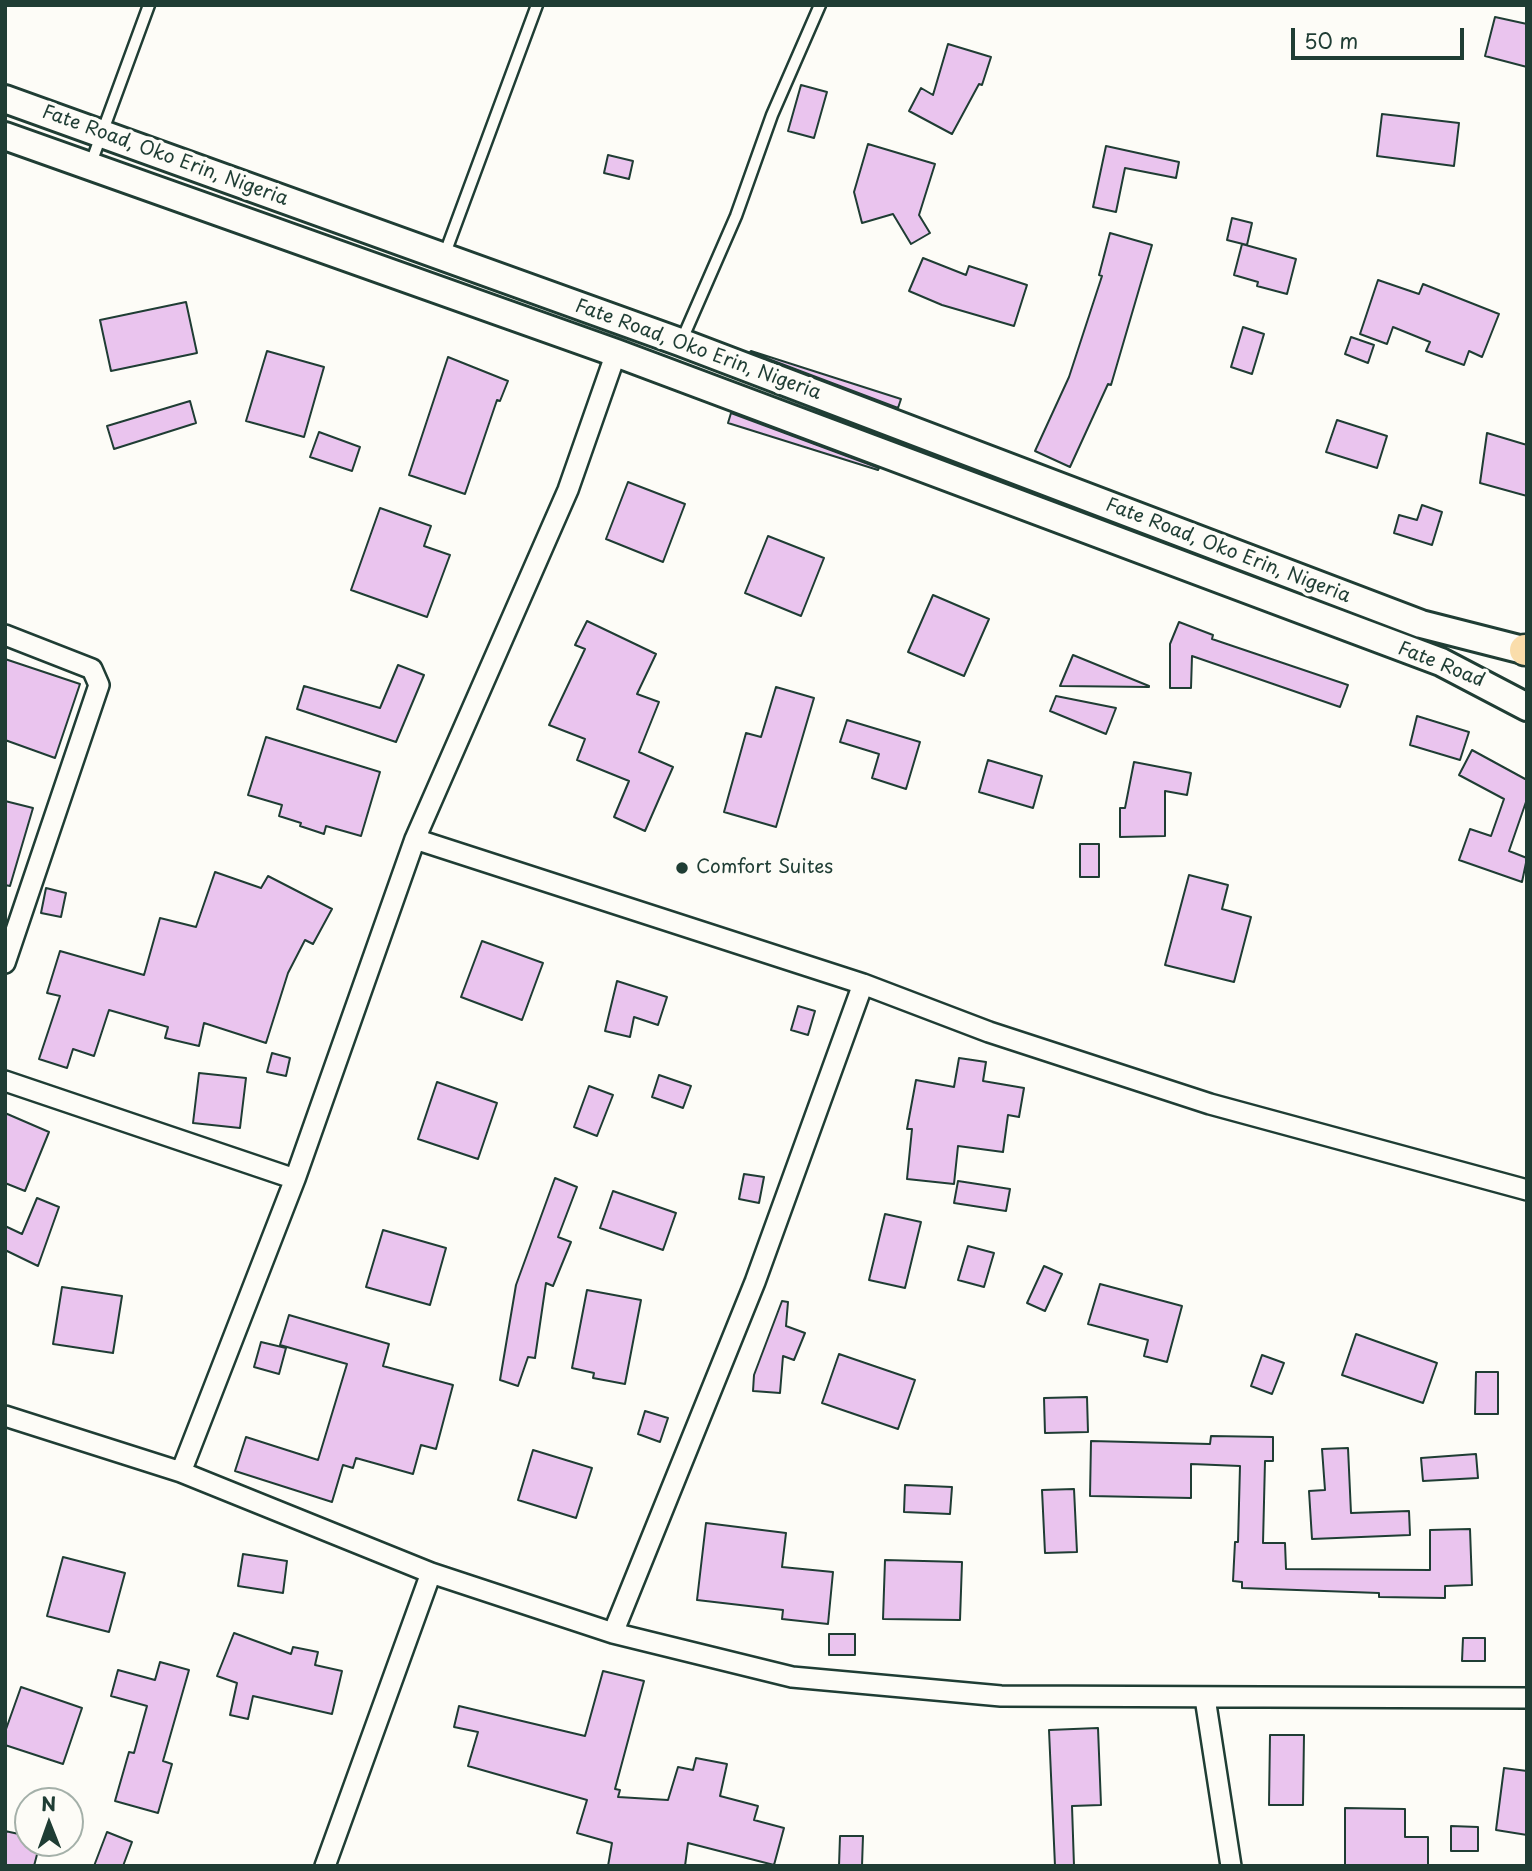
<!DOCTYPE html>
<html>
<head>
<meta charset="utf-8">
<style>
  body { margin:0 }
  #map { position:relative; width:1532px; height:1871px; overflow:hidden; background:#fdfcf7; font-family:"Playpen Sans",sans-serif }
  canvas { display:block }
  .frame { position:absolute; inset:0; border:7px solid #1f3d34; pointer-events:none }
  .north { position:absolute; left:14px; top:1787px; width:70px; height:70px; box-sizing:border-box; background:#fdfcf7; border:2px solid #a4b0a9; border-radius:50%; rotate:359deg; font-size:19px; font-weight:700; line-height:28px; text-align:center; color:#1f3d34 }
  .north::after { content:''; display:block; margin:auto; width:24px; height:32px; background:#1f3d34; clip-path:polygon(50% 0,100% 100%,50% 72%,0 100%) }
  .scale { position:absolute; left:1291px; top:28px; width:173px; height:32px; box-sizing:border-box; border:4px solid #1f3d34; border-top:0; padding-left:9px; font-size:21px; line-height:24px; white-space:nowrap; color:#1f3d34; -webkit-text-stroke:5px #fdfcf7; paint-order:stroke }
</style>
</head>
<body>
<div id="map">
<canvas width="1532" height="1871"></canvas>
<div class="frame"></div>
<div class="north">N</div>
<div class="scale">50 m</div>
</div>
<script>
const ctx = document.querySelector('canvas').getContext('2d');
ctx.lineJoin = 'round';
function paint(path, color) { ctx.fillStyle = color; ctx.fill(path, 'evenodd'); }
function strokePath(path, color, width, dash) { ctx.strokeStyle = color; ctx.lineWidth = width; ctx.lineCap = dash ? 'butt' : 'round'; ctx.setLineDash(dash || []); ctx.stroke(path); }
function label(font, color, halo, rows, align = 'center') {
  ctx.font = font + ' "Playpen Sans",sans-serif'; ctx.lineWidth = 7; ctx.setLineDash([]); ctx.textBaseline = 'middle'; ctx.strokeStyle = halo; ctx.fillStyle = color; for (const [text, x, y, turn = 0] of rows) {
    ctx.save(); ctx.translate(x, y); ctx.rotate((+turn || 0) * Math.PI / 180); ctx.textAlign = isNaN(turn) ? turn : align; if (halo) ctx.strokeText(text, 0, 0); ctx.fillText(text, 0, 0); ctx.restore();
  }
}
const building = new Path2D(`
  M1495,17L1527,24V67L1485,56Z
  M948,44L991,57L982,85L979,84L952,134L909,111L921,88L933,95Z
  M801,85L827,92L814,138L788,131Z
  M1382,114L1459,123L1454,166L1377,156Z
  M868,144L935,164L919,215L930,233L911,244L893,214L862,223L854,192Z
  M1106,146L1179,162L1176,178L1125,168L1116,212L1093,207Z
  M608,155L633,161L629,179L604,173Z
  M1232,218L1252,223L1247,245L1227,240Z
  M1110,233L1152,245L1111,385L1108,384L1070,467L1035,451L1069,377L1102,276L1099,275Z
  M1242,244L1296,259L1287,294L1257,286L1258,282L1234,275Z
  M923,258L966,275L969,266L1027,285L1014,326L942,305L909,291Z
  M1378,280L1419,294L1423,284L1499,314L1482,357L1469,351L1464,365L1426,351L1430,342L1393,327L1387,344L1360,334Z
  M186,302L197,353L111,371L100,320Z
  M1243,327L1264,334L1252,374L1231,367Z
  M1351,337L1374,345L1368,363L1345,354Z
  M267,351L324,367L304,437L246,421Z
  M751,351L901,399L898,408L750,352Z
  M448,357L508,381L500,401L497,400L465,494L409,475Z
  M190,401L196,423L114,449L107,426Z
  M731,413L879,468L878,470L728,423Z
  M1337,420L1387,436L1377,468L1326,452Z
  M319,432L360,447L352,471L310,457Z
  M1487,433L1527,445V496L1480,483Z
  M628,482L685,504L663,562L606,539Z
  M1422,505L1442,512L1432,545L1394,533L1399,515L1417,520Z
  M380,508L431,526L424,546L450,555L427,617L351,590Z
  M768,536L824,558L801,616L745,593Z
  M933,595L989,619L964,676L908,652Z
  M587,621L656,654L637,694L659,702L639,752L673,767L645,831L614,817L629,781L577,760L585,739L549,725L585,649L575,645Z
  M1179,622L1213,635L1212,639L1348,685L1340,707L1192,656L1191,688H1170V644Z
  M1073,655L1149,686V687L1060,686Z
  M5,659L80,684L55,758L5,740Z
  M398,665L424,675L396,742L297,709L304,686L380,708Z
  M776,687L814,698L776,827L724,812L746,733L761,737Z
  M1056,696L1116,708L1106,734L1050,711Z
  M1417,716L1469,732L1460,760L1410,745Z
  M847,720L920,742L906,789L872,778L879,754L840,742Z
  M266,737L380,772L361,836L326,826L324,834L300,826L301,823L279,816L282,805L248,795Z
  M1472,750L1527,780V799L1509,851L1527,858L1522,882L1459,860L1470,829L1491,836L1504,799L1459,775Z
  M988,760L1042,776L1033,808L979,792Z
  M1134,762L1191,773L1187,795L1165,791V836L1120,837V808H1125Z
  M5,801L33,808L10,886L5,885Z
  M1080,844H1099V877H1080Z
  M215,872L261,888L268,876L332,909L313,944L305,940L288,973L266,1043L204,1023L199,1046L165,1038L168,1027L109,1010L94,1056L73,1049L67,1068L39,1059L60,996L47,993L60,951L144,975L160,918L196,927Z
  M1189,875L1228,885L1222,909L1251,917L1234,982L1165,965Z
  M46,888L66,893L61,917L41,913Z
  M482,941L543,963L522,1020L461,997Z
  M617,981L667,997L658,1025L634,1017L630,1037L605,1031Z
  M798,1006L815,1011L808,1035L791,1030Z
  M272,1053L290,1058L286,1076L267,1072Z
  M959,1058L986,1062L983,1081L1024,1088L1019,1117L1008,1115L1003,1152L958,1146L954,1184L907,1179L912,1129H907L916,1080L954,1087Z
  M199,1073L246,1078L240,1128L193,1123Z
  M659,1075L691,1086L683,1108L652,1097Z
  M437,1082L497,1103L478,1159L418,1139Z
  M589,1086L613,1095L597,1136L574,1127Z
  M5,1113L49,1132L25,1191L5,1183Z
  M744,1174L764,1177L759,1203L739,1199Z
  M555,1178L577,1187L558,1237L571,1242L553,1286L546,1283L535,1358L528,1357L518,1386L500,1380L516,1285Z
  M958,1181L1010,1189L1006,1211L954,1203Z
  M613,1191L676,1213L663,1250L600,1228Z
  M37,1198L59,1207L38,1266L5,1250V1226L22,1234Z
  M885,1214L921,1222L905,1288L869,1280Z
  M383,1230L446,1248L430,1305L366,1287Z
  M968,1246L994,1253L984,1287L958,1280Z
  M1044,1266L1062,1274L1045,1311L1027,1303Z
  M1100,1284L1182,1306L1167,1362L1144,1356L1148,1340L1088,1324Z
  M62,1287L122,1296L113,1353L53,1344Z
  M587,1290L641,1300L625,1384L593,1378L594,1373L572,1368Z
  M782,1301L788,1302L786,1326L805,1333L794,1360L783,1356L780,1393L753,1391L754,1375Z
  M289,1315L389,1344L383,1366L453,1385L436,1449L421,1445L413,1474L356,1458L353,1468L343,1465L332,1502L235,1471L246,1437L318,1460L347,1364L280,1345Z
  M1356,1334L1437,1363L1423,1403L1342,1375Z
  M261,1342L286,1348L279,1374L254,1367Z
  M839,1354L915,1380L898,1429L822,1403Z
  M1262,1355L1284,1363L1272,1394L1251,1386Z
  M1476,1372H1498V1414H1475Z
  M1087,1397L1088,1432L1045,1433L1044,1398Z
  M645,1411L668,1418L660,1442L638,1434Z
  M1211,1436L1273,1437V1461H1265L1263,1543H1285L1286,1569L1430,1570V1530L1470,1529L1472,1585L1445,1586V1598L1379,1597V1593L1242,1588V1582L1233,1581L1235,1542H1238L1240,1466L1191,1464V1498L1090,1496L1091,1441L1210,1444Z
  M1348,1448L1351,1513L1409,1511L1410,1535L1312,1539L1309,1491L1325,1490L1322,1449Z
  M533,1450L592,1468L576,1518L518,1500Z
  M1476,1454L1478,1478L1423,1481L1421,1458Z
  M905,1485L952,1487L950,1514L904,1512Z
  M1074,1489L1077,1552L1045,1553L1042,1490Z
  M706,1523L786,1533L782,1567L833,1572L828,1624L782,1619L783,1610L697,1600Z
  M243,1554L287,1561L283,1593L238,1586Z
  M63,1557L125,1573L109,1632L47,1616Z
  M885,1560L962,1562L960,1620L883,1619Z
  M234,1633L291,1654L293,1647L318,1652L315,1665L342,1671L332,1714L253,1696L248,1719L230,1715L237,1683L217,1676Z
  M829,1634H855V1655H829Z
  M1463,1638H1485V1661H1462Z
  M160,1662L189,1670L163,1761L172,1764L158,1813L115,1801L129,1752L134,1753L147,1706L111,1696L118,1670L155,1680Z
  M603,1671L644,1681L615,1789L620,1790L618,1797L668,1800L678,1767L693,1770L696,1758L727,1764L720,1796L758,1806L754,1820L784,1828L774,1865L688,1843L685,1866H608L612,1843L577,1833L587,1800L468,1766L478,1732L454,1727L459,1706L585,1736Z
  M21,1687L82,1708L63,1764L5,1745V1732Z
  M1098,1728L1101,1805L1072,1806L1074,1866H1055L1049,1730Z
  M1270,1735H1304L1303,1805H1269Z
  M1504,1768L1527,1771V1835L1496,1830Z
  M1345,1808L1405,1809V1837H1428V1866H1345Z
  M1451,1826L1478,1827V1851H1451Z
  M5,1831L28,1836V1843H40L34,1866H5Z
  M107,1832L132,1842L123,1866H94Z
  M840,1836H863L862,1866H839Z`);
paint(building, '#eac4ee');
strokePath(building, '#1f3d34', 2);
const lane = new Path2D(`
  M91,163L149,5
  M444,256L537,5
  M681,342L736,216L772,115L820,5`);
const street = new Path2D(`
  M5,635L92,669L99,685L5,963
  M415,839L863,984L989,1032L1210,1104L1527,1190
  M5,1081L295,1179
  M5,1416L181,1472L431,1573L613,1633L792,1677L1001,1696L1527,1698
  M181,1472L295,1179L415,839L568,490L616,353
  M613,1633L755,1282L863,984
  M1205,1698L1231,1866
  M325,1866L431,1573`);
const secondary = new Path2D(`
  M5,99L680,342L1421,624L1527,651
  M5,136L616,353L1441,662L1527,707`);
const primary = new Path2D(`
  M1525,650H1527`);
strokePath(lane, '#1f3d34', 15);
strokePath(street, '#1f3d34', 24);
strokePath(secondary, '#1f3d34', 32);
strokePath(primary, '#1f3d34', 35);
strokePath(lane, '#fdfcf7', 10);
strokePath(street, '#fdfcf7', 19);
strokePath(secondary, '#fdfcf7', 26);
strokePath(primary, '#faddab', 30);
for (const [x, y, r, color] of [
  [682,868,7,"#1f3d34"]
]) { const dot = new Path2D(); dot.arc(x, y, r, 0, 2 * Math.PI); ctx.fillStyle = color; ctx.fill(dot); strokePath(dot, '#fdfcf7', 2.5); }
label('19px', '#1f3d34', '#fdfcf7', [
  ["Fate Road, Oko Erin, Nigeria",165,156,20],
  ["Fate Road, Oko Erin, Nigeria",698,350,20],
  ["Fate Road, Oko Erin, Nigeria",1228,551,21],
  ["Fate Road",1441,665,22]
]);
label('19px', '#1f3d34', '#fdfcf7', [
  ["Comfort Suites",696,868]
], 'left');
</script>
</body>
</html>
